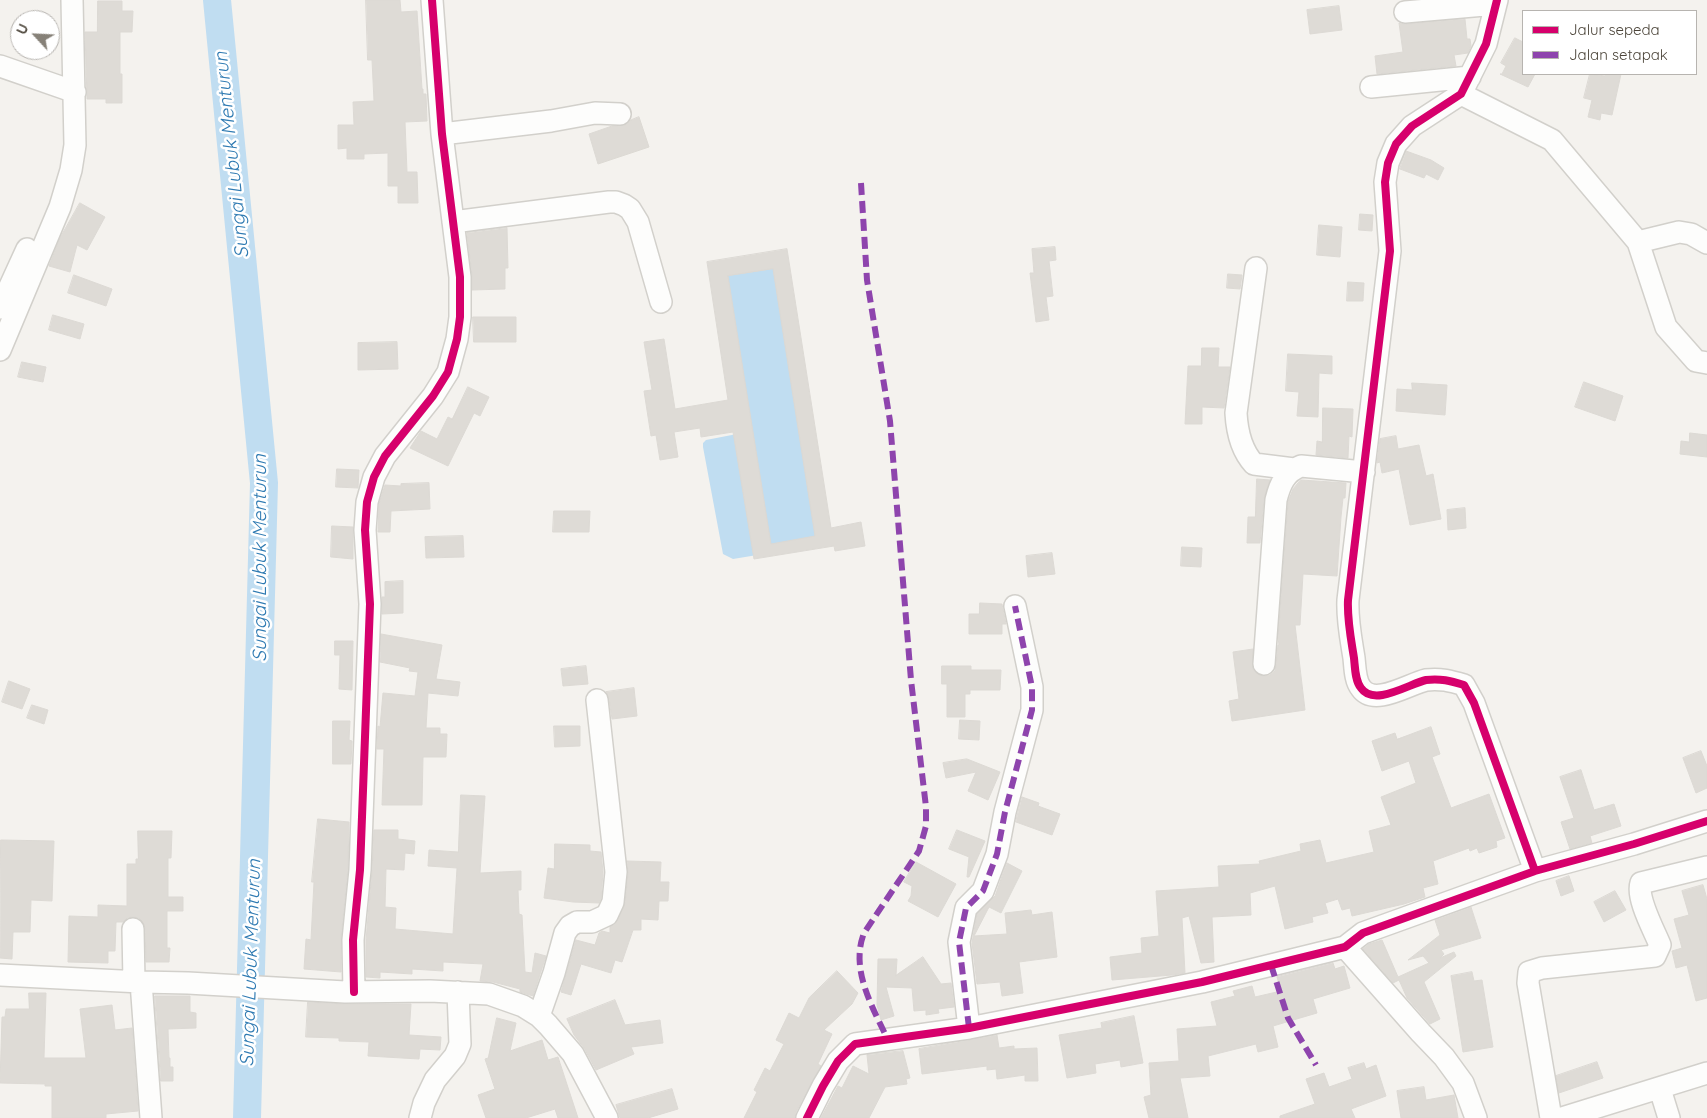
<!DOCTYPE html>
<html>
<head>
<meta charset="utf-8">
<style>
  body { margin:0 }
  #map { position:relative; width:1707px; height:1118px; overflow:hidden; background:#f4f2ee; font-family:Quicksand,sans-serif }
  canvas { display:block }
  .legend { position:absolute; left:1522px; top:10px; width:175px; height:65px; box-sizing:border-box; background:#fff; border:1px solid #b7b4b0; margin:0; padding:6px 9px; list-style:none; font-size:15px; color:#4b4439 }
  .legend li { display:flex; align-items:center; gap:10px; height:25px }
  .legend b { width:25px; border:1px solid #b7b4b0 }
  .north { position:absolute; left:10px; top:10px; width:50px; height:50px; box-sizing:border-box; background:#fff; border:1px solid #b7b4b0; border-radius:50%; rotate:295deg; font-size:14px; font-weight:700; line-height:20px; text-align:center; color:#4b4439 }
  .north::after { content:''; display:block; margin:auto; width:18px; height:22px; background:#868178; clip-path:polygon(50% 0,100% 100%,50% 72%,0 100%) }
</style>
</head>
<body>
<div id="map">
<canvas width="1707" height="1118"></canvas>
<ul class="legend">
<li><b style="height:6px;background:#d6006c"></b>Jalur sepeda</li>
<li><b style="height:6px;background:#8e44ad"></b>Jalan setapak</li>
</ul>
<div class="north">U</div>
</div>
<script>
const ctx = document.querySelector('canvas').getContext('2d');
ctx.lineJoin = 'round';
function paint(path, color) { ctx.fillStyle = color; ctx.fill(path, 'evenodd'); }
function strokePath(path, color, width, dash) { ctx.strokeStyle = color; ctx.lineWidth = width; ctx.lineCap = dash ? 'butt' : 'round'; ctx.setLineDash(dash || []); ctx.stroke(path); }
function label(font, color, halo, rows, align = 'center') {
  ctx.font = font + ' Quicksand,sans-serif'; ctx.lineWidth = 5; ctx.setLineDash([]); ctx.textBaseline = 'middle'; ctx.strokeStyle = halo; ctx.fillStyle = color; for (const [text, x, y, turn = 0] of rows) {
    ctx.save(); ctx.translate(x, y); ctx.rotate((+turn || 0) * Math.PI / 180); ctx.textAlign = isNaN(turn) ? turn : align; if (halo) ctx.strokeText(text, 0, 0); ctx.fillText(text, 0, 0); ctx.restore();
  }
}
paint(new Path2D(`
  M775,266L819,533L812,546L733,559L723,554L703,447V443L706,440L737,434L726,273Z`), '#c0ddf1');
strokePath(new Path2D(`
  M217,0L264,483L247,1118`), '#c0ddf1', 28);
const building = new Path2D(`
  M366,0H400L401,12L417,11L422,89H423V94H426L427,121L405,122L407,172H417L418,203H398V186H388V153L364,154V159H347V148L338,149V125H354L353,102L374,101L372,60H368Z
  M98,1H122V11H133L132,32H120V74H122V103H106V99H87L85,32H97Z
  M1339,6L1342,30L1310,34L1307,10Z
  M1465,19L1467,39H1470L1471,46L1468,53L1454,55L1456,66L1377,74L1375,56L1403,52L1399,23L1406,24Z
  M1515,38L1523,42V74H1535L1528,87L1500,74H1502L1506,66L1501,63Z
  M1590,74L1605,76L1606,74H1621L1612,115L1601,113L1600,120L1588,117L1592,100L1584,98Z
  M639,117L649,147L598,164L589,134L612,126L625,125L631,120Z
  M1406,151L1431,160L1444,168L1438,180L1426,174L1424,178L1400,169Z
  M80,203L105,217L87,250L77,245L70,272L49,266L60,238Z
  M1360,214L1373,215L1372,231L1359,230Z
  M1319,225L1342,227L1340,257L1317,255Z
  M507,228L508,268H505V289L472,290V276L467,233Z
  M1055,247L1056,260L1049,261L1053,296L1046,297L1049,320L1036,322L1030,273H1034L1032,249Z
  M787,249L831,528L861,522L865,546L835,551L834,546L754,559L733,432L701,437L700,428L674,432L678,457L660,460L656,435L651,436L644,391L652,390L644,342L664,339L675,409L728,400L707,262ZM773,269L815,536L771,544L728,276Z
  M1228,274L1242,275L1240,289L1227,288Z
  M74,275L112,289L106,306L68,293Z
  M1348,282L1364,283L1363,301H1347Z
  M53,315L84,324L80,339L49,330Z
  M473,317H516V342H474Z
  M397,342L398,369L358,370V343Z
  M1202,348H1219L1218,367H1230L1224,408L1202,407V424H1185L1188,366H1201Z
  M1288,354L1332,356V374L1319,373L1318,417L1297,416L1299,392L1286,391Z
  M22,362L46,367L43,382L18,377Z
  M1584,382L1623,396L1615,421L1575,407Z
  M1412,383L1447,385L1445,415L1396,411L1397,389L1412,390Z
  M468,387L489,397L480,416L474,413L448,466L410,448L421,431L437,439L448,417L452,419Z
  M1323,408L1353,409L1352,437L1349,436L1348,458L1316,455L1317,441L1322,442Z
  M1690,433L1707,435V457L1680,454L1681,441L1689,442Z
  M1396,436L1398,449L1419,445L1426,476L1433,474L1441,519L1410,525L1399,469L1382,473L1380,462L1377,463L1380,439Z
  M337,469L359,470L358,488L336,487Z
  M1257,479L1270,480L1264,499L1260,543H1247L1248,517H1255Z
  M1301,480L1346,483L1345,498H1343L1341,517L1337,576L1303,574L1300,625H1295L1305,710L1232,721L1229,701L1239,699L1233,652L1253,649V669L1257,674L1263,676L1270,675L1275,671L1276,665L1278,645H1279L1278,638L1288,502L1293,489Z
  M429,483L430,509L391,511L390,532H378L379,504L385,485L401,486V484Z
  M1465,508L1466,528L1448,530L1447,510Z
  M554,511H590L589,532H553Z
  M332,526L353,527V559L331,557Z
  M463,536L464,557L426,558L425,537Z
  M1182,547L1202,548L1201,567L1181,566Z
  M1052,553L1055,574L1028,577L1026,556Z
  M403,581V613L382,614V597H385V582Z
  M980,603L1002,604L1006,624H1002V634H969V614H979Z
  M381,634L442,645L436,679L460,682L458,696L428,693L426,728H440V734H447L446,757H423L422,805H382L384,749H377L378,726L380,727L383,693L415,696L418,672L409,671L410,668L380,662Z
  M335,641H353L352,690L339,689L340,655H335Z
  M586,666L588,684L563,686L561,669Z
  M942,666H971V670H1001L1000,690H970V694H965V717H947V684H942Z
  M9,681L30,689L22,709L2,702Z
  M634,688L637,716L612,719L609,699L606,692Z
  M32,705L48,710L44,724L27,718Z
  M960,720L980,721L979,740L959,739Z
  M333,721H350L349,740L352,741L351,764H333Z
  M554,726H580V746L555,747Z
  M1431,727L1440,754L1432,757L1451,808L1489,794L1505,838L1496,841L1497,847L1479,853L1477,848L1470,851L1469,848L1433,861L1438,884L1423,888L1425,897L1404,904L1352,916L1350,908L1342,910L1338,899L1325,903L1328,913L1312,917L1313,922L1285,929L1275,886L1250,893L1251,915L1212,917L1214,962L1201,963L1189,916L1182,918L1185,973L1172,975L1112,980L1110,957L1142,953L1141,938L1159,936L1156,891L1219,887L1218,866L1260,864L1259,861L1301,851L1300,844L1320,840L1326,863L1374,852L1369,831L1391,825L1381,797L1416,783L1409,761L1382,771L1372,741L1395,733L1397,739Z
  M1701,751L1707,766V788L1696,793L1683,758Z
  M967,759L1000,772L988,800L968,791L976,772L946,778L943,763Z
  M1581,770L1594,810L1614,804L1621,826L1590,836L1592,843L1570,849L1561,822L1574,818L1560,777Z
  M461,795L485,796L480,873L521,871V890H518L519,914L522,915L525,972L532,973L535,953L546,956L533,996L520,992V989L493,982L480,981L483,964L443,962V971L412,969V974L380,972V978L366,977V940L372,871L374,830H398V839L415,841L414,854L405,853L404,870L386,869L385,907L396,908L395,929L453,934L457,868L428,866L429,850L458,852Z
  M1022,797L1039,803L1038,806L1060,814L1052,835L1016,822Z
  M318,819L349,822L348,869L341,939V972L304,969L306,939L311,940L314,882H312Z
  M957,830L985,841L969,877H967L969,857L949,849Z
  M138,831H172L171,858H168V897H183V911H167V948H170L169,962H146L145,928L143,922L139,918L133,917L127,918L123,922H116L115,951H108V963L68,962L69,916L98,917V905L127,906V864H136V859H138Z
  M1,840L54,841L52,901L31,900L30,932H13L12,959L0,958Z
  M555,844L590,845V851L601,852L603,872L601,899L599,903L573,902L544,898L548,868L554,869Z
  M627,861L661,862L660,882H669L668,901H659L658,920L641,919V930H633L622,962L615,960L611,973L581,964L571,995L561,992L576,940L595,945L599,933L602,931L610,933V927L618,920L625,903L628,873Z
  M916,862L956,884L938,917L908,901L911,896L912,886L904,882Z
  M1007,863L1022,871L1001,913L989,907L974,936L1007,934L1005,913L1031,910L1032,915L1052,912L1057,957L1019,962L1023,993L1002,996L1000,982L977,984L972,943L977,914L995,896Z
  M1569,876L1574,891L1561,896L1556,881Z
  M1703,885L1707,899V998L1696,1001L1687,965L1676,968L1672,951L1682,948L1674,919L1689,915L1682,891Z
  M1615,891L1626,910L1604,922L1594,902Z
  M1471,907L1481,938L1441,950L1444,954L1440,958L1454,952L1456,956L1424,982L1440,1019L1430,1024L1407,998L1399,980L1393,983L1363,949L1369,944L1382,940L1398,977L1429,963L1423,956L1408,960L1440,935L1435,920Z
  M923,957L941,984L951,983L954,1007L938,1009L939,1013L926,1015V1010L914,1011L912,988L886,987L894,1016L881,1020L877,1005L878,959H897L896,975Z
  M1333,963L1335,969L1344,966L1350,988L1313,999L1317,1013L1273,1026L1278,1047L1258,1052L1256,1044L1208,1056L1210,1076L1180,1078L1188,1118H1149L1144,1097L1151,1095L1149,1063L1179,1061L1177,1029L1217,1026L1211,1002L1235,996L1233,991L1252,986L1255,997L1281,991L1277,977Z
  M837,971L858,993L852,1004L824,1030L832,1034L818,1064L821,1066L796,1112L795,1118H744L757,1092L754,1090L765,1068L770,1071L784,1044L776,1040L789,1013L799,1018L809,998Z
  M1472,972L1474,981L1482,980L1493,1047L1463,1052L1451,976Z
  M29,993H46L44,1058H86L80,1009L112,1005L115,1030L132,1028L138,1111L106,1114V1118H52V1086H45V1084L0,1083L2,1017H5L6,1009H29Z
  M155,996H190V1012L196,1013V1028L168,1029L169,1058H170V1067H173V1081H161Z
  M615,1000L625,1025L660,1020L663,1043L631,1047L634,1054L596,1070L584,1048L574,1035L567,1019Z
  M308,1002L345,1004H411L409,1035L441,1037L440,1050L420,1049L419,1059L368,1056L369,1042L339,1041V1038L306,1037Z
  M1134,1016L1143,1063L1121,1067L1120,1060L1095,1064L1096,1073L1067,1078L1059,1035L1102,1028L1101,1023Z
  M497,1018L516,1023L510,1051L542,1040L548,1060L558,1057L578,1118H558L555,1109L526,1118H486L478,1095L495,1089L485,1059L488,1058Z
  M997,1035L999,1048L1014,1046V1049L1037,1048L1038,1081H1025V1075L997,1079L996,1069L987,1070V1066L922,1074L919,1049Z
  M903,1051L910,1078L906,1079L907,1084L885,1087L869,1118H821L838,1086L842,1088L853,1066L869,1074L867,1055Z
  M1597,1062L1603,1078L1559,1093L1556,1076Z
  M1364,1063L1366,1069L1376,1065L1386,1096L1351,1109L1355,1118H1280V1116L1315,1104L1306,1079L1324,1073L1329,1087L1352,1079L1348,1068Z
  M1424,1087L1426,1100L1454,1095L1458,1118H1401L1397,1091Z
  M672,1089L678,1109L648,1118H620L616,1105Z`);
paint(building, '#dedbd6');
strokePath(building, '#dcd9d4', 1);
const minor = new Path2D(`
  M1497,0L1486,44L1461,94L1412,126L1396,144L1388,163L1385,182L1390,251L1348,600C1347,620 1351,639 1354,658C1355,667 1355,681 1361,688C1374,707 1409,684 1426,680C1440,678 1451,681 1464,685L1474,703L1535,871
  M1405,12L1496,4
  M0,66L75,92
  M1371,87L1470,77
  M1461,94L1552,140L1638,242L1666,327L1696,361L1707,363
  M442,134L551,121L595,113L620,114
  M453,222L609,202H616L624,205L630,209L638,222L661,302
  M1638,242L1679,232L1691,234L1707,243
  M1256,268L1236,413C1237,431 1241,450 1254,464L1294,469
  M0,308L27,249
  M0,350L60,207L71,170L75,145L72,0
  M1264,664L1276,500C1280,484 1285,472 1301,466L1364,472
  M133,929L134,982
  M1345,947L1421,1033L1444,1057L1463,1083L1476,1118
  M0,975L141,982L188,983L345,992L430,991L489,994L523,1006L539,1016L548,1025L573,1054L607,1118
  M141,982L151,1118
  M354,992L353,940L360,870L370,604L365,530L367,502L374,477L385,456L433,396L448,372L457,339L460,317V277L442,134L432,0
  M539,1016L554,973L565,933L570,926L577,922H592L607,915L613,902L616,872L597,700
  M969,1028L959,942L966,908L983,891L997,854L1005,812L1032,710V687L1015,606
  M1660,1089L1669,1118
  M420,1118L424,1103L435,1080L455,1056L460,1044L458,992
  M807,1118L823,1086L838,1061L855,1044L969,1028L1202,982L1345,947L1363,933L1535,871L1634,844L1707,821
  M1551,1118L1528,983L1529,972L1542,968L1655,956L1660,945C1654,930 1636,898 1641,883L1707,867
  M1562,1118L1707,1073`);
strokePath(minor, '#d2d0cb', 24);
strokePath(minor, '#fdfdfc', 21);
strokePath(new Path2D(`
  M861,183L867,280L890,421L911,680L926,807V826L919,851L864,933C850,969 872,1006 887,1038
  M1271,965L1288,1018L1316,1065
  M969,1028L959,942L966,908L983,891L997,854L1005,812L1032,710V687L1015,606`), '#8e44ad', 6, [12, 6]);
strokePath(new Path2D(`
  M1497,0L1486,44L1461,94L1412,126L1396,144L1388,163L1385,182L1390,251L1348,600C1347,620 1351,639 1354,658C1355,667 1355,681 1361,688C1374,707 1409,684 1426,680C1440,678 1451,681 1464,685L1474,703L1535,871
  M354,992L353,940L360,870L370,604L365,530L367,502L374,477L385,456L433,396L448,372L457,339L460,317V277L442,134L432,0
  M807,1118L823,1086L838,1061L855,1044L969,1028L1202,982L1345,947L1363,933L1535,871L1634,844L1707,821`), '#d6006c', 8);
label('italic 19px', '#2e7ab2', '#fff', [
  ["Sungai Lubuk Menturun",232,155,-96],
  ["Sungai Lubuk Menturun",260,558,-90],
  ["Sungai Lubuk Menturun",251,963,-88]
]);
</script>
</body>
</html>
